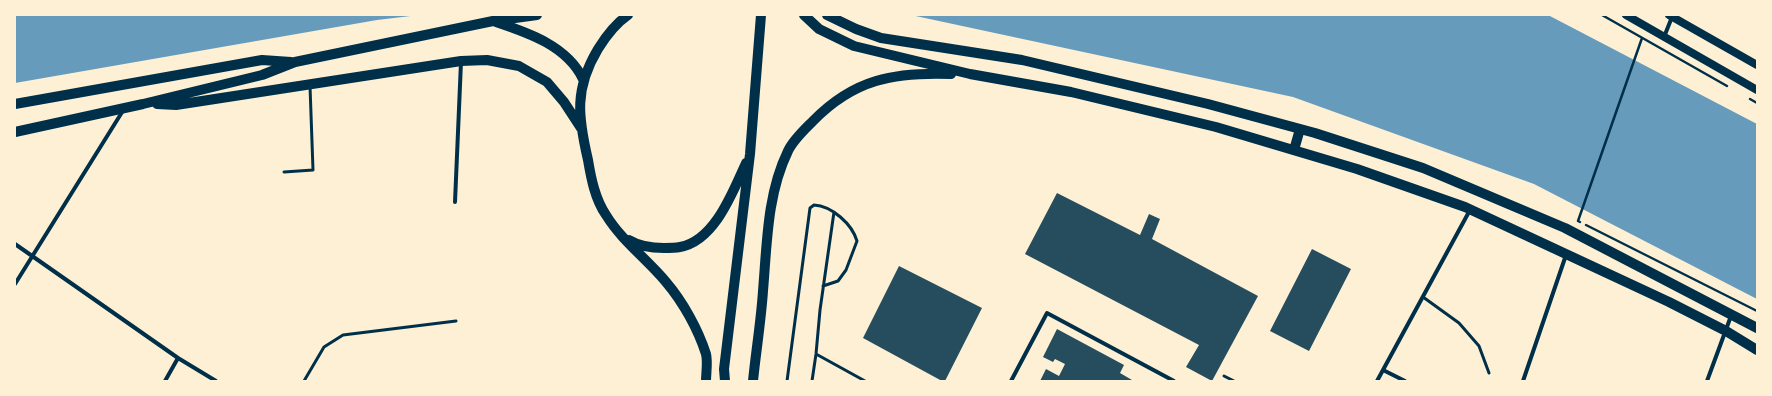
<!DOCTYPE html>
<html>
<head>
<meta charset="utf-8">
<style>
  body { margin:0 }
  #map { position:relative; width:1772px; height:396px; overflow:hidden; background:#fdf0d5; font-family:"Fira Sans Condensed",sans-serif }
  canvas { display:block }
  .frame { position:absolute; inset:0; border:16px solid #fdf0d5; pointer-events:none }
</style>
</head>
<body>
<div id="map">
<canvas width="1772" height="396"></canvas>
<div class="frame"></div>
</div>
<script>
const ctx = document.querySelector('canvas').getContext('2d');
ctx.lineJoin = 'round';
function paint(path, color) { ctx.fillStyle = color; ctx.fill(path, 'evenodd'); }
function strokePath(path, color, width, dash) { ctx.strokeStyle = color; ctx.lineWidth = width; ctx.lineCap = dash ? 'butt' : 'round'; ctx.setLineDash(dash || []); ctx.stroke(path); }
paint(new Path2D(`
  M15,15H419L377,20L15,83Z
  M911,15H1548L1757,124V299L1534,184L1293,97Z`), '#669bbc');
paint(new Path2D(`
  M1057,193L1140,235L1149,214L1160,219L1152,239L1258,296L1212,381L1186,367L1199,345L1025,254Z
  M1312,249L1351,269L1309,351L1270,331Z
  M899,266L982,308L945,381H942L863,338Z
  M1057,329L1124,365L1120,373L1132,380L1131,381H1040L1046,369L1059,376L1065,364L1055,359L1053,362L1043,357Z`), '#264d5e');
strokePath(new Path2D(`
  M1602,15L1727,86
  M1750,99L1757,103
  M1580,222L1578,221L1642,38
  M1586,225L1757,311`), '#003049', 2.5);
strokePath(new Path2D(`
  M284,172L313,170L310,86
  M1423,297L1459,323L1479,346L1489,373
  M816,354L865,381
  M1224,376L1234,381
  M304,381L324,347L343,335L456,321
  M787,381L810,208L814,205C832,206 852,224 857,241L846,270L838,281L823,286
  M812,381L816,354L820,310L834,212`), '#003049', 3);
strokePath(new Path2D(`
  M1664,37L1672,17
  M455,202L461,62
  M15,244L178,358L216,381
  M15,284L124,109
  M1383,370L1405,381
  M165,381L178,358
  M1011,381L1047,313L1174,381
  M1377,381L1470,210
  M1523,381L1566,255
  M1707,381L1731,316`), '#003049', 4);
strokePath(new Path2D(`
  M1626,15L1757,90
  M1669,15L1757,65`), '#003049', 8);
strokePath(new Path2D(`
  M628,15C615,24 606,36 598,49C574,89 578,117 588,160C591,178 595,199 606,215C622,241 647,259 666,282C683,302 698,329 706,354C708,362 706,373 706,381
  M804,15L819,29L854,46L970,74L1071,92L1216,127L1357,169L1465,207L1669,302L1726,331L1757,350
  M827,15L856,29L881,38L1022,60L1208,104L1315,133L1423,168L1565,228L1757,328
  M496,22C529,33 567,46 583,79
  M15,104L262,60L291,62
  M157,104L176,105L461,61L487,60L519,66L547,82L564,102L581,128
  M15,132L143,104L262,75L295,62L493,21L537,15
  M1294,150L1300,129
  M629,240C639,246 652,248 664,248C669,248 675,248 680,247C715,241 733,191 746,163
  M725,381L724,369L750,154L761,15
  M753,381C756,351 761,321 763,291C767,244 767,194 788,151C793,140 804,130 813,121C854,79 894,72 951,74`), '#003049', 10);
</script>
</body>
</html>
